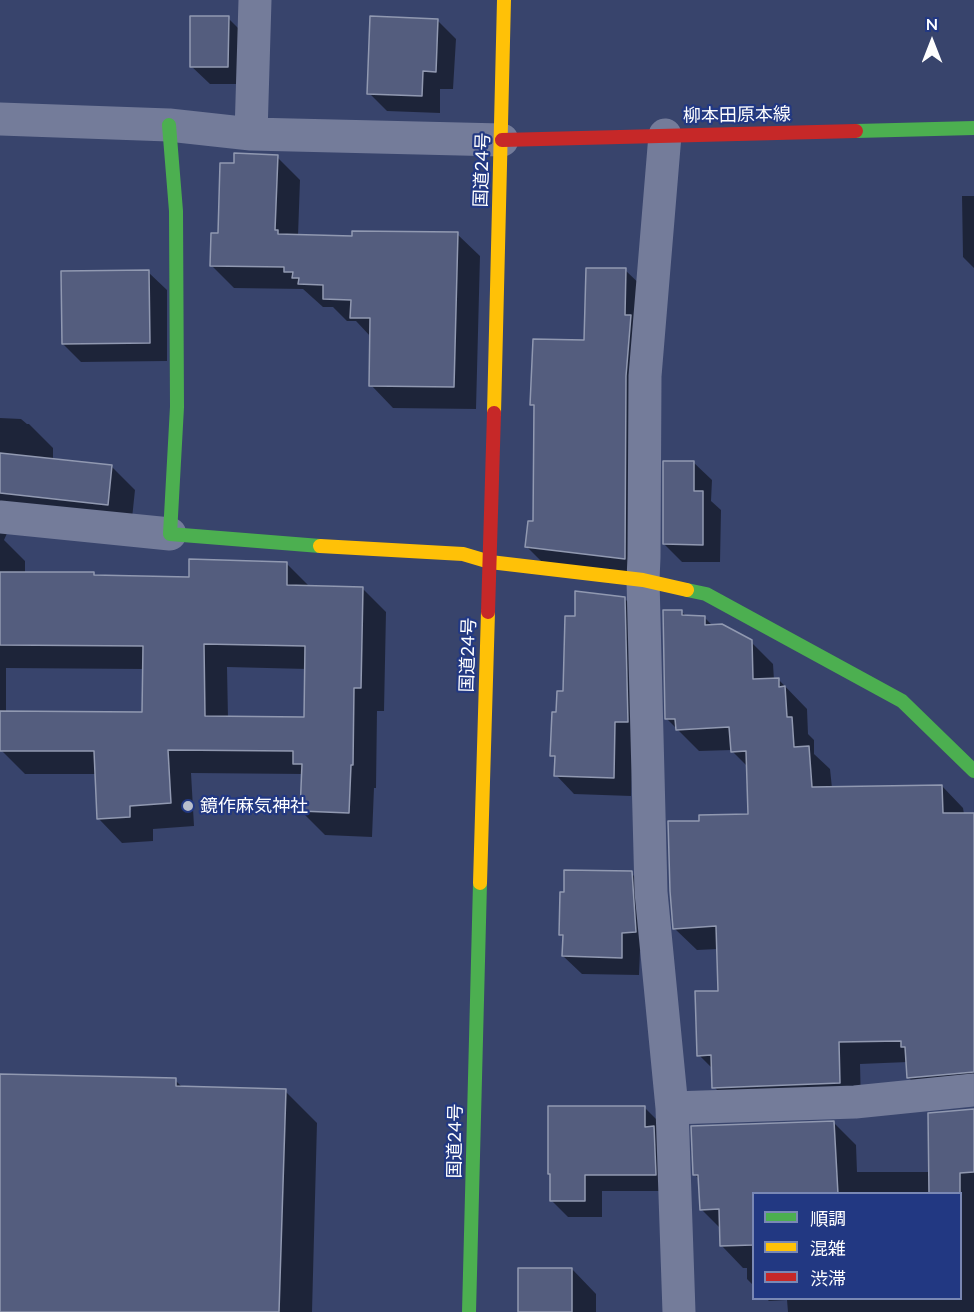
<!DOCTYPE html>
<html>
<head>
<meta charset="utf-8">
<style>
  body { margin:0 }
  #map { position:relative; width:974px; height:1312px; overflow:hidden; background:#38446c; font-family:Lato,"Noto Sans JP",sans-serif }
  canvas { display:block }
  .legend { position:absolute; left:752px; top:1192px; width:210px; height:108px; box-sizing:border-box; background:#223882; border:2px solid #7a88b4; margin:0; padding:8px 10px; list-style:none; font-size:18px; color:#fff }
  .legend li { display:flex; align-items:center; gap:12px; height:30px }
  .legend b { width:30px; border:2px solid #7a88b4 }
  .north { position:absolute; left:902px; top:12px; width:60px; height:60px; -webkit-text-stroke:4px #223882; paint-order:stroke; rotate:0deg; font-size:16px; font-weight:700; line-height:24px; text-align:center; color:#fff }
  .north::after { content:''; display:block; margin:auto; width:21px; height:27px; background:#fff; clip-path:polygon(50% 0,100% 100%,50% 72%,0 100%) }
</style>
</head>
<body>
<div id="map">
<canvas width="974" height="1312"></canvas>
<ul class="legend">
<li><b style="height:8px;background:#4caf50"></b>順調</li>
<li><b style="height:8px;background:#ffc107"></b>混雑</li>
<li><b style="height:8px;background:#c62828"></b>渋滞</li>
</ul>
<div class="north">N</div>
</div>
<script>
const ctx = document.querySelector('canvas').getContext('2d');
ctx.lineJoin = 'round';
function paint(path, color) { ctx.fillStyle = color; ctx.fill(path, 'evenodd'); }
function strokePath(path, color, width, dash) { ctx.strokeStyle = color; ctx.lineWidth = width; ctx.lineCap = dash ? 'butt' : 'round'; ctx.setLineDash(dash || []); ctx.stroke(path); }
function label(font, color, halo, rows, align = 'center') {
  ctx.font = font + ' Lato,"Noto Sans JP",sans-serif'; ctx.lineWidth = 4.5; ctx.setLineDash([]); ctx.textBaseline = 'middle'; ctx.strokeStyle = halo; ctx.fillStyle = color; for (const [text, x, y, turn = 0] of rows) {
    ctx.save(); ctx.translate(x, y); ctx.rotate((+turn || 0) * Math.PI / 180); ctx.textAlign = isNaN(turn) ? turn : align; if (halo) ctx.strokeText(text, 0, 0); ctx.fillText(text, 0, 0); ctx.restore();
  }
}
paint(new Path2D(`
  M228,18L246,36V84H210L191,66Z
  M438,21L456,39L453,89H440V113L387,111L369,93Z
  M277,157L300,180L298,236L353,237L457,234L480,256L476,409L393,408L371,385V337L356,321H347L333,307H323L303,289L234,288L211,265L235,165Z
  M962,196H974V268L963,257Z
  M625,270L646,290L645,579L547,567L527,547L534,523L535,408L532,405L586,342Z
  M148,272L167,290V361L81,362L63,344Z
  M0,418L21,419L27,424H29L53,448V460L111,466L135,490L131,528L9,529L4,540L25,561V573L93,574L96,577L190,578L287,564L310,587L362,588L386,612L384,711H377L376,788H374L372,837L325,835L301,811L303,774L191,773L194,826L153,829V841L122,843L99,819L97,774H25L1,750L0,737ZM227,667L307,669L305,718H228ZM6,668L144,669V713L6,712Z
  M693,462L712,480L711,501L721,510L720,562H682L664,544Z
  M624,598L642,616L633,740L631,796L574,794L556,775V760L552,755L558,713L564,693Z
  M682,612L687,617H704L713,626L751,642L773,664L774,680L778,679L807,709L808,734L814,740V754L830,769L832,788L942,786L963,808L964,814H974V1095L930,1099L908,1077V1062L860,1064L861,1105L736,1109L714,1087L713,1069L699,1055L719,992L718,949L697,950L675,929L701,823L750,816L748,767L732,751V750L699,751L667,719Z
  M631,873L649,891L653,950L640,951L639,975L582,974L563,956L564,938L560,934L565,893Z
  M0,1075L175,1080L183,1088L285,1091L317,1123L312,1312H0Z
  M645,1108L662,1125L672,1191H602V1217H568L551,1200V1176L549,1174Z
  M974,1110V1312H788L787,1300L769,1301L766,1298H960V1194H754V1286L747,1279V1268H743L722,1246L721,1229L701,1209L700,1180L695,1175L834,1123L856,1145L857,1172H930Z
  M572,1269L596,1294V1312H520Z`), '#0007');
const building = new Path2D(`
  M190,16H229L228,67H190Z
  M370,16L438,19L436,72L423,71L422,96L367,94Z
  M234,153L278,155L275,230H278V234L352,236V231L458,232L454,387L369,386L370,318H350L351,300L323,299V285L298,284L299,278H292L293,272H284V267L210,266L211,233H218L220,163H234Z
  M586,268H626L625,315H631L626,376L625,559L525,547L528,521H533L534,405H530L533,339L584,340Z
  M149,270L150,343L62,344L61,271Z
  M0,453L112,465L108,505L0,493Z
  M663,461H694V491H703V545L663,544Z
  M189,559L287,562V585L363,587L361,688H354L353,765H351L349,813L300,811L302,764H293V751L168,750L171,803L130,806V817L97,819L94,751H0V711L142,712L143,646L0,645V572H94V575L189,577ZM204,644L305,646L304,717L205,716Z
  M575,591L625,597L628,722H615L614,778L554,776L555,756H550L552,712H556L557,691H563L565,616H575Z
  M663,610H682V615L705,616V625L722,624L752,640L753,679L779,678V687L785,686L787,717H792L794,747L809,746L812,787L942,785L943,813H974V1072L907,1078L905,1047H901V1041L839,1042L840,1083L712,1088L711,1055L697,1056L695,991H718L716,926L673,929L670,891L668,821H699V815L748,814L746,751L731,752L729,727L676,730L675,719H665Z
  M564,870L632,871L636,932L622,933V958L562,956L563,935H559L560,892H564Z
  M0,1074L176,1078V1086L286,1089L279,1312H0Z
  M548,1106H645V1127L654,1126L656,1175H585V1201H550V1174H548Z
  M974,1109V1172L960,1173V1194H929L928,1113Z
  M834,1121L838,1194H753V1245L720,1246L719,1209L700,1210L698,1175H693L691,1126Z
  M518,1268H572V1312H518Z`);
paint(building, '#545d7e');
strokePath(building, '#9199b1', 1.5);
strokePath(new Path2D(`
  M0,119L169,125L251,134L502,140
  M251,134L255,0
  M665,135L645,376L644,557L643,580L651,892L672,1108L679,1312
  M0,517L170,534
  M672,1108L855,1102L974,1090`), '#747c9a', 33);
strokePath(new Path2D(`
  M169,125L176,211L177,407L170,534L320,546
  M856,131L974,128
  M687,590L706,594L902,701L974,771
  M469,1312L480,883`), '#4caf50', 14);
strokePath(new Path2D(`
  M494,413L504,0
  M320,546L463,554L490,562L643,580L687,590
  M480,883L488,612`), '#ffc107', 14);
strokePath(new Path2D(`
  M502,140L856,131
  M488,612L494,413`), '#c62828', 14);
for (const [x, y, r, color] of [
  [188,806,6,"#b9becc"]
]) { const dot = new Path2D(); dot.arc(x, y, r, 0, 2 * Math.PI); ctx.fillStyle = color; ctx.fill(dot); strokePath(dot, '#223882', 2); }
label('18px', '#fff', '#223882', [
  ["柳本田原本線",737,115,-1],
  ["国道24号",482,170,-88],
  ["国道24号",468,655,-88],
  ["国道24号",455,1141,-89]
]);
label('18px', '#fff', '#223882', [
  ["鏡作麻気神社",200,806]
], 'left');
</script>
</body>
</html>
